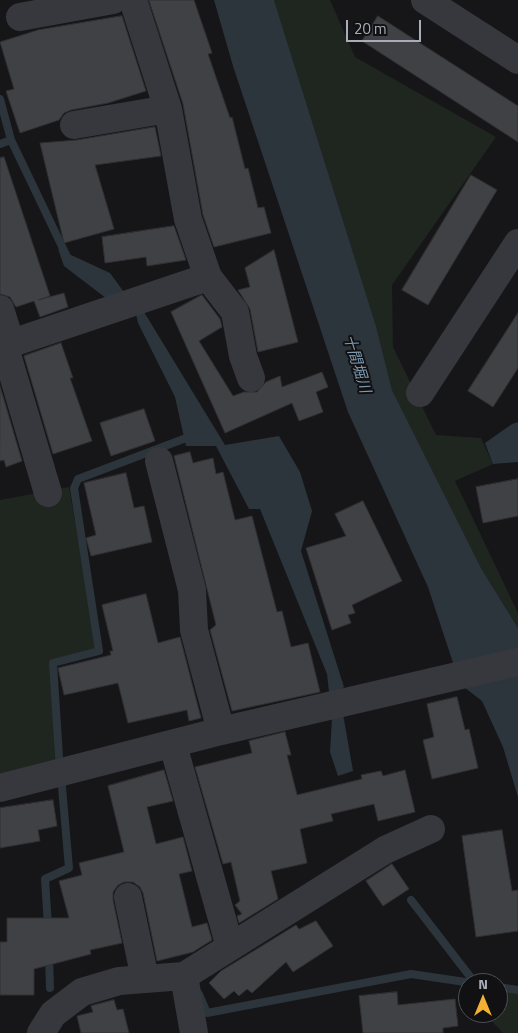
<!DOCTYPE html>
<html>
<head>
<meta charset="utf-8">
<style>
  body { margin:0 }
  #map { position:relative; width:518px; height:1033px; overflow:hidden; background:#161618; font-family:"Titillium Web",sans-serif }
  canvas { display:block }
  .north { position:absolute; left:458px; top:973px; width:50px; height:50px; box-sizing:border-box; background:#111113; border:1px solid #4d4f55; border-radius:50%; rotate:0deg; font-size:14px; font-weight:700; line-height:20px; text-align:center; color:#a8adb8 }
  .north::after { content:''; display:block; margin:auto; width:18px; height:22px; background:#f3b033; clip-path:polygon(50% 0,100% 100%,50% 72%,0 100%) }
  .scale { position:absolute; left:346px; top:20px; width:75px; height:22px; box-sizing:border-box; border:2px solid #a8adb8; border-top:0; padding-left:6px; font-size:15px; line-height:18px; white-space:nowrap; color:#a8adb8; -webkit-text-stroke:4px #111113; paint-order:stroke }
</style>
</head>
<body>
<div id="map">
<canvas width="518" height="1033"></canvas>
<div class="north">N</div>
<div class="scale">20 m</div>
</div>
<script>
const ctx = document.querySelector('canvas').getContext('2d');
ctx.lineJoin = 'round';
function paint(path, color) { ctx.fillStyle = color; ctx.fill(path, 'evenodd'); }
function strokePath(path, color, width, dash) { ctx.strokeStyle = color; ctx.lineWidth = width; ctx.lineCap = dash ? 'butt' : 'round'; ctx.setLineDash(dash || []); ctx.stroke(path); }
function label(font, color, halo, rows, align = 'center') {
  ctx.font = font + ' "Titillium Web","Noto Sans JP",sans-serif'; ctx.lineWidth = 4; ctx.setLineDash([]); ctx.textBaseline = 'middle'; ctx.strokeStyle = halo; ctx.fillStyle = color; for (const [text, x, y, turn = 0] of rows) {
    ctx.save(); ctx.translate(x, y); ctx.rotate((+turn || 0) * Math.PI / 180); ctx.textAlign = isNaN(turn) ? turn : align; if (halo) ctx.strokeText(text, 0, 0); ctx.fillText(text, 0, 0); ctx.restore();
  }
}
paint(new Path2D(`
  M274,0H330L355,57L496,137L392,285L393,347L436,435L481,438L493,464L455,481L518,613V628L481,568L392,390L376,326Z
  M69,487L97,649L51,661L55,765L0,779V500Z
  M498,989L518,992V1033H503L484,1013H498Z`), '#1e261f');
paint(new Path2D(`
  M214,0H274L376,326L392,390L481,568L518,628V797L503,747L482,701L460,684L428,587L348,412L233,66Z
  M58,249L110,273L137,310L144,312L225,445L279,436L300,472L312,511L301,551L344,687L339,691L353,771L338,776L330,752L332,718L327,674L260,509H249L216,446H186L175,397L138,323L136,314L111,302L64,266Z
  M518,422V462L493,464L485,443L512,424Z`), '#2c353c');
strokePath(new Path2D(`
  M0,99L11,140
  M0,144L11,140L69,261
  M59,757L53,663L99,651L74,488L78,479L194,435
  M411,900L475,983
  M48,926L45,879L69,868L62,787
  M49,955L50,988
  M498,987L518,990
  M199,994L207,1013L411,974L472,983`), '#2c353c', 8);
const building = new Path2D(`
  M149,0H194L212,53L208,54L230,118L232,117L245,169L248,168L258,208L264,207L271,233L214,247L203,215L183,104Z
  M122,16L146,91L108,103L71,110L64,113L59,120L20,133L6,91L14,89L0,42L38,30Z
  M378,16L518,106V142L362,41Z
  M155,127L161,156L95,165L114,229L64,243L40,143L77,140Z
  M4,157L50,296L38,300L64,293L68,307L40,317L34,301L16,307L10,297L0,294V158Z
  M471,175L497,190L428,305L402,290Z
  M174,226L186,260L147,266L146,257L105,263L102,237Z
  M274,250L298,342L258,352L250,309L238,290L250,287L245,268Z
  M202,295L220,319L222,327L199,341L233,396L244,392H257L266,382L280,376L282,387L322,372L328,387L316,392L323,412L299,421L292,403L225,433L171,312Z
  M518,313V368L493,407L468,391Z
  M61,343L73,378H70L92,441L53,454L24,356Z
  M0,386L22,461L6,467L4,460L0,461Z
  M144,409L155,441L111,456L100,423Z
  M190,452L193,463L213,458L216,474L223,472L235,520L252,516L277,612L282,611L291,647L308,643L320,692L232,711L210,630L216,625L174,456Z
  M126,473L134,508L144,506L152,542L91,556L86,538L96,535L84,483Z
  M518,479V516L483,523L476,487Z
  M363,501L402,581L352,605L355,613L348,615L351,623L332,630L306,548L346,536L335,514Z
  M146,594L158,643L180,637L201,718L189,721L187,710L128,723L118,683L64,695L58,668L111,655L110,651H113L102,605Z
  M457,697L465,730L469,729L478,768L432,779L423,740L434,737L427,704Z
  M285,732L291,755H287L297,795L362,779L361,775L381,771L383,776L405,770L415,812L378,821L374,804L331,814L333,821L300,829L307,863L271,871L278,899L239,923L237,916L242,914L235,905L240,901L231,862L223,864L195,767L252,753L249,741Z
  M164,770L173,801L147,807L156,844L183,837L192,871L179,874L192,927L207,923L212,940L193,952L157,961L143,893L140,887L133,882H124L118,885L113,892V900L122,943L90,950L91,954L34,969V995H0V942H7V918H69L59,881L82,875L79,863L124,852L108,786Z
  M53,800L57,826L38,830L40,841L0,848V808Z
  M502,830L512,891L518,890V931L476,937L462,836Z
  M392,864L409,889L383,906L366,881Z
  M316,921L333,946L293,972L286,962L252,993L247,989L239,996L234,991L224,999L209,983L221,971L296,925L299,929Z
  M397,992L398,1005L455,999L458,1026L443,1028V1033H363L359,996Z
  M114,1000L117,1010L123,1009L129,1033H81L77,1016L93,1012L91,1006Z`);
paint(building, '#404145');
strokePath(building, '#303034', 1);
strokePath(new Path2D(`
  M425,0L518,60
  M20,17L113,0
  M74,125L168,109
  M208,277L235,312L243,356L251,378
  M0,309L6,328L8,358L48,493
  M0,347L208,277L188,219L168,109L133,0
  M420,393L518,243
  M159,461L192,590L194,630L221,731
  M173,745L230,947
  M0,788L221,731L518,662
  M128,897L145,979
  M184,976L194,1033
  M41,1033L53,1014L82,992L119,981L184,976L385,850L431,829`), '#37383d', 28);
label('italic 15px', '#7f9bb3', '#111113', [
  ["十間堀川",356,364,73]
]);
</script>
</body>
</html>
